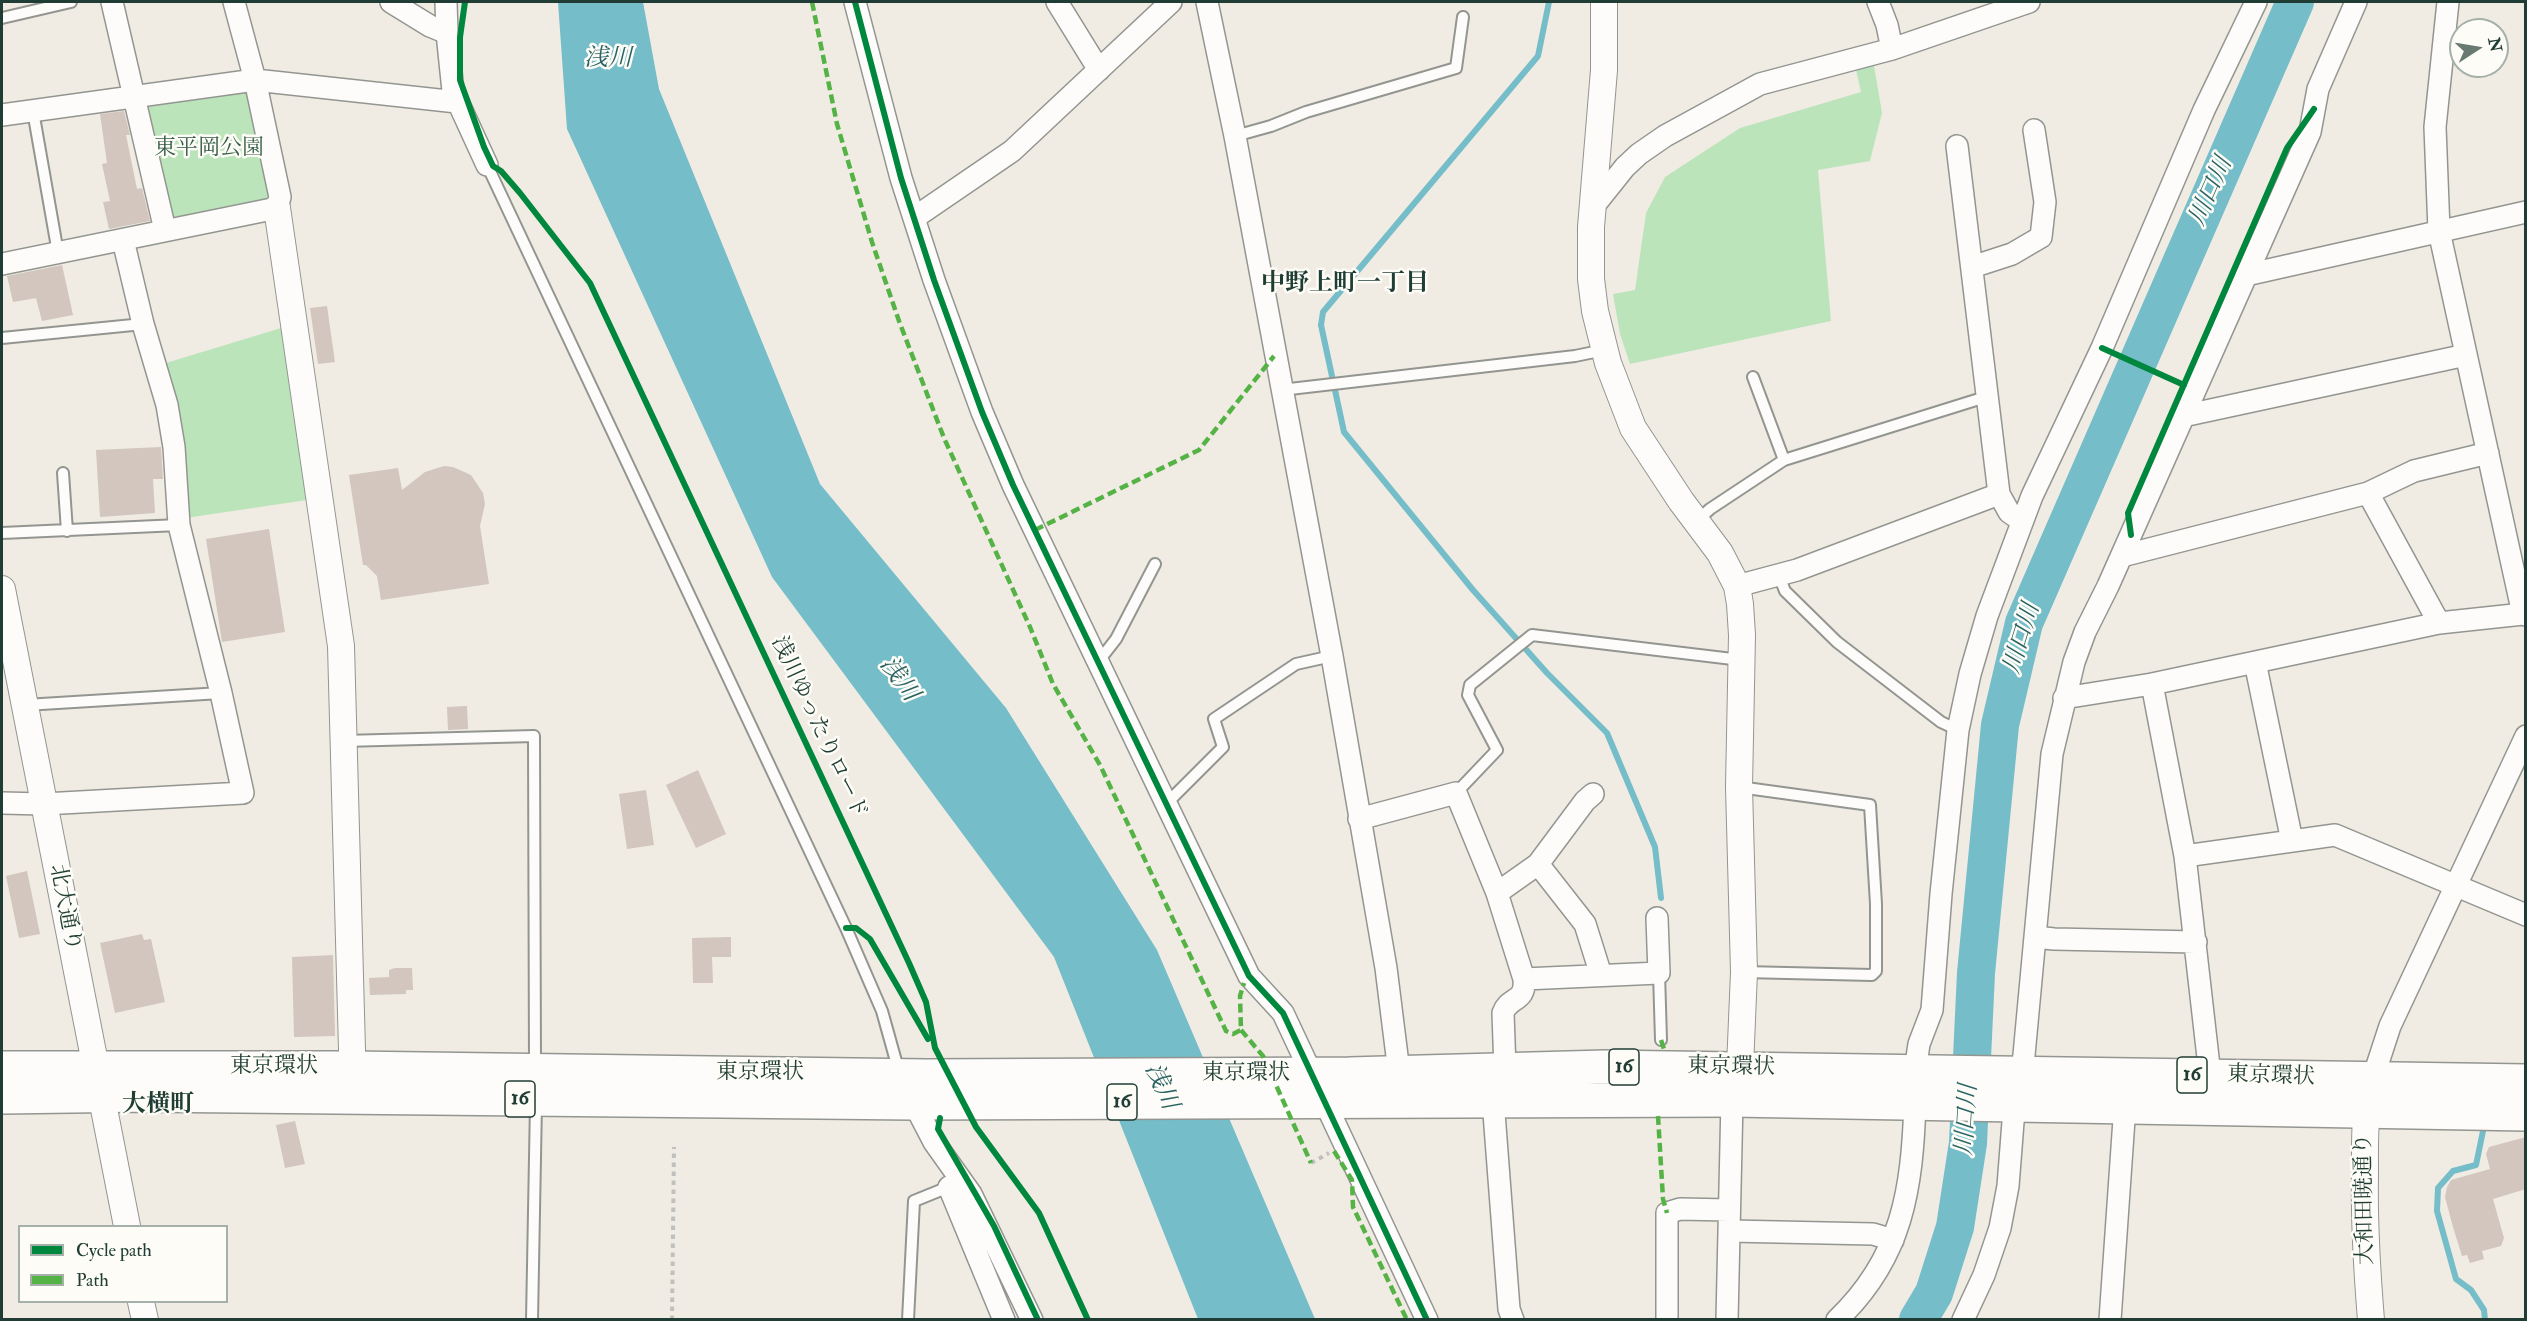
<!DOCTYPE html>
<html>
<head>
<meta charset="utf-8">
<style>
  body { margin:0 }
  #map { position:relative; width:2527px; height:1321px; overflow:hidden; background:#f0ece3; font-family:"IM FELL Double Pica",serif }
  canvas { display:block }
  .frame { position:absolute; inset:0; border:3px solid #1f3d34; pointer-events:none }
  .legend { position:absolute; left:18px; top:1225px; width:210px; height:78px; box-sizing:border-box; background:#fdfcf7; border:2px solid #a4b0a9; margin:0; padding:8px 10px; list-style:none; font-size:18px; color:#1f3d34 }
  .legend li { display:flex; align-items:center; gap:12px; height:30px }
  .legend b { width:30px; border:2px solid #a4b0a9 }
  .north { position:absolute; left:2449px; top:18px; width:60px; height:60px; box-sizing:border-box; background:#fdfcf7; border:2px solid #a4b0a9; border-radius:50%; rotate:78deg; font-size:16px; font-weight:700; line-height:24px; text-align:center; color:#1f3d34 }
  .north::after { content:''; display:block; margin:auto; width:21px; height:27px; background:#687a71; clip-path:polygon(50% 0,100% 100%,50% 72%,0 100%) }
</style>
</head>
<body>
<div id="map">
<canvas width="2527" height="1321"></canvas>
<div class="frame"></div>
<ul class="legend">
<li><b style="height:8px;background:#00873e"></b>Cycle path</li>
<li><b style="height:8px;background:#55b346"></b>Path</li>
</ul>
<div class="north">N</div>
</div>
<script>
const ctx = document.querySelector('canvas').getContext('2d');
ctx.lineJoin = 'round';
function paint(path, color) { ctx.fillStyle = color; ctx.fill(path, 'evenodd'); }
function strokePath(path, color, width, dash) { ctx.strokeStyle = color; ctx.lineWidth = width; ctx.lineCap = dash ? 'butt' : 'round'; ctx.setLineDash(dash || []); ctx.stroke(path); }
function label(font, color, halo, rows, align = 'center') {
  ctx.font = font + ' "IM FELL Double Pica","Noto Serif JP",serif'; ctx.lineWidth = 5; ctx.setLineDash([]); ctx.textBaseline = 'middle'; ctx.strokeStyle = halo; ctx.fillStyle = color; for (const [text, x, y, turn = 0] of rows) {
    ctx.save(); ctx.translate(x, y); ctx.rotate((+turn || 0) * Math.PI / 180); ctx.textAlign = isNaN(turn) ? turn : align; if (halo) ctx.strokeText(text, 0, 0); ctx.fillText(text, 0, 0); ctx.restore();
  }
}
paint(new Path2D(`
  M1873,60L1882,113L1870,161L1818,170L1831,321L1630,364L1620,334L1613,294L1635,290L1646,213L1665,177L1740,128L1861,92L1855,65Z
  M255,80L280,197L165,230L135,95Z
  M281,328L307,500L179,519L156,366Z`), '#bce4bb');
paint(new Path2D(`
  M558,2H643L659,89L820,484L1006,708L1157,950L1315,1319H1198L1054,957L772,577L567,129Z`), '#74bdc9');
strokePath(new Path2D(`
  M1549,2L1538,56L1323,312L1321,325L1344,432L1473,590L1547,673L1607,733L1655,847L1661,898
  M2483,1131L2476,1165L2453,1171L2438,1188L2437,1211L2456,1279L2471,1290L2484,1310L2485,1320`), '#74bdc9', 6);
strokePath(new Path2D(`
  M1918,1320L1934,1293L1955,1227L1968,1143L1976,973L2000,725L2024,623L2295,2`), '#74bdc9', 38);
paint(new Path2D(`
  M124,111L130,135H126L137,189L142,188L150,221L109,229L103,202L110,201L102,164L107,163L100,114Z
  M62,265L73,315L42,321L36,298L13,302L7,276Z
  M327,306L335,362L318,364L310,308Z
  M161,447L163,479H153L155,513L100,517L96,450Z
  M444,466L453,467L471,475L483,493L485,504L480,526L489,584L381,600L377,576L366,565H363L349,475L398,468L402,490L425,472Z
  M269,529L285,632L222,642L206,539Z
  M467,706L468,729L448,730L447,707Z
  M698,770L726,834L696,848L666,785Z
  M646,790L654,845L627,849L619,794Z
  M27,871L40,934L19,938L6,876Z
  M142,934L144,940L151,939L165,1002L115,1013L100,943Z
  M731,937V957H712L713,983H693L692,938Z
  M333,955L335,1036L294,1037L292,957Z
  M395,968H412L413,990H406V994L370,995L369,978L389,977V970Z
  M295,1121L305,1164L285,1168L276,1125Z
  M2526,1137V1189L2493,1199L2504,1238L2501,1246L2482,1251L2484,1259L2470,1263L2467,1255L2462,1256L2453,1227L2445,1197L2447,1187L2451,1180L2490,1169L2486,1154L2489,1147Z`), '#d2c6bf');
const service = new Path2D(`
  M2,18L71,2
  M33,111L58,253
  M1235,136L1271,126L1306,112L1456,68L1463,17
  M487,165L846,928L882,1011L899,1072
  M2,338L143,324
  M1753,377L1784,460
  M1281,390L1575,356L1604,350
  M63,473L67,531
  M1697,521L1710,509L1784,460L1976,400L1989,398
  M2,533L179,525
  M1779,576L1785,591L1837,642L1941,722L1958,730
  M1098,662L1116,639L1155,564
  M25,705L221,693
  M343,741L534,736L535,1066
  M1739,787L1870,805L1876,904V971L1872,975L1744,972
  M1456,793L1497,750L1468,695L1470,685L1532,635L1741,660
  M1166,804L1223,747L1214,719L1296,664L1332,656
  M1659,973L1661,1040
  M532,1320L536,1103
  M908,1320L914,1201L951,1186`);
const minor = new Path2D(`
  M112,2L165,230
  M391,2L430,26L447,33
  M446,2L447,33L453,91L487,165
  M855,2L901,178L934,280L982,412L1013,485L1249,976L1283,1013L1427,1320
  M1057,2L1099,70
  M1207,2L1235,136L1332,656L1386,968L1399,1072L1404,1083
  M1878,2L1887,25L1892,49
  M2448,2L2435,127L2439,231L2523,614
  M2,115L255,80L457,102
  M1957,146L1999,494L2009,512L2022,521
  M1593,207L1625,167L1639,154L1665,136L1760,84L1892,49L2029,2
  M914,218L1012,151L1171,2
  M2,264L277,208L280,197L255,80L234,2
  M1972,267L2012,254L2041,237L2045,202L2034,130
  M2246,275L2526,212
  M2183,416L2466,355
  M2368,493L2439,623
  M2122,556L2368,493L2414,471L2488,453
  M1737,586L1797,570L1999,494
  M2255,662L2292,841
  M2152,684L2439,623L2523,614L2526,615
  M2064,698L2152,684L2185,856L2210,1075
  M2,803L44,804L243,793L221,693L179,525L174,447L167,405L143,324L123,240
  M1359,819L1456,793L1497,893L1524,979C1526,1003 1509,996 1503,1013L1505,1069
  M2185,856L2335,835L2526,915
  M1538,864L1585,924L1601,975
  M1497,893L1538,864L1585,801L1593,794
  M2035,937L2054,939L2196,942
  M1524,979L1659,973L1657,918
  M1915,1071L1919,1044L1932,1010L1941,894L1958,730L1970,674L1987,616L2032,496L2102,348L2204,110L2256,2
  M2373,1078L2390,1026L2526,736
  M1487,1092L1493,1100L1509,1309L1513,1320
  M909,1094L934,1142L971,1194L1032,1320
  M949,1187L1004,1320
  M1730,1231L1873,1234L1893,1240
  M1667,1320V1213L1680,1209L1729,1210
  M1727,1320L1732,1100
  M1837,1320C1903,1257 1912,1189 1915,1103
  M1963,1320L1984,1275L2000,1228L2008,1186L2013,1122L2024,1055L2052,754L2074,662L2085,632L2108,586L2310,132L2318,89L2356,2
  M2110,1320L2125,1105`);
const tertiary = new Path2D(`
  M1604,2V70L1591,227V279L1595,311L1608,363L1633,428L1681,501L1720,553L1737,586L1740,604L1742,635L1739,787L1744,972L1740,1067L1736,1085
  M277,208L341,646L353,1087
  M2,589L127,1226
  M2370,1092C2364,1120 2365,1148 2365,1176C2364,1224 2367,1271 2371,1320
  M141,1302L145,1320`);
const trunk = new Path2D(`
  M2,1068H352L926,1076L1349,1074L1605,1067L2526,1081
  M2,1097L143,1095L913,1103L1732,1100L2526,1114`);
strokePath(service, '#939690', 14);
strokePath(minor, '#939690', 24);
strokePath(tertiary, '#939690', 28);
strokePath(trunk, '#939690', 36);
strokePath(new Path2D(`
  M1311,1163L1329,1153
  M672,1320L674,1147`), '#bec1be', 4, [4.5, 4.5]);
strokePath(service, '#fdfcfb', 10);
strokePath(minor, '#fdfcfb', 21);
strokePath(tertiary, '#fdfcfb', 26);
strokePath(trunk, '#fdfcfb', 33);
strokePath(new Path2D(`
  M812,2L837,124L872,242L899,321L944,438L1030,627L1053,684L1100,765L1226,1031L1233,1034L1241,1030L1240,996L1244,983
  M1035,530L1199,450L1274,356
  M1241,1030L1263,1056L1311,1163
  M1661,1040L1664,1049
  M1658,1116L1663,1199L1667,1213
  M1334,1151L1352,1180L1353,1207L1407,1320`), '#55b346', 4.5, [9, 4.5]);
strokePath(new Path2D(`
  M465,2L460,37V80L484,147L493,166L501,171L520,193L590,283L909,963L926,1002L935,1048L976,1127L1039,1213L1088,1320
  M855,2L901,178L934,280L982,412L1013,485L1249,976L1283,1013L1427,1320
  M2102,348L2184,385
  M2131,535L2128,513L2287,148L2314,109
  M846,928H856L870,939L928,1039
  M940,1118L938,1129L994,1226L1038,1320`), '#00873e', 6);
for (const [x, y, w] of [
  [1624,1067,30],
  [2192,1075,30],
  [520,1099,30],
  [1122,1102,30]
]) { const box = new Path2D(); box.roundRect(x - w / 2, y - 18, w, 36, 4.5); ctx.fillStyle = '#fdfcf7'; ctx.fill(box); strokePath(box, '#1f3d34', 1.5); }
label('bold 21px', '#1f3d34', null, [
  ["16",1624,1067],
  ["16",2192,1075],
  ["16",520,1099],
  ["16",1122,1102]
]);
label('22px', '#365d49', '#fdfcf7', [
  ["東平岡公園",209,149]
]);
label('22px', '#1f3d34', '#fdfcf7', [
  ["浅川ゆったりロード",818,728,65],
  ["北大通り",64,908,79],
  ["東京環状",274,1067],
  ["東京環状",1731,1068,1],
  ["東京環状",760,1073],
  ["東京環状",1246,1074],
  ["東京環状",2271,1077,2],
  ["大和田暁通り",2366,1199,-91]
]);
label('italic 24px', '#2a6364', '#fdfcf7', [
  ["浅川",608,60],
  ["川口川",2212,192,-66],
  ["川口川",2023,639,-73],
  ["浅川",898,680,54],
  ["浅川",1160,1087,66],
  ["川口川",1968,1120,-86]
]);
label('bold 24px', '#1f3d34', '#fdfcf7', [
  ["中野上町一丁目",1345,285],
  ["大横町",158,1106]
]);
</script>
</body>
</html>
